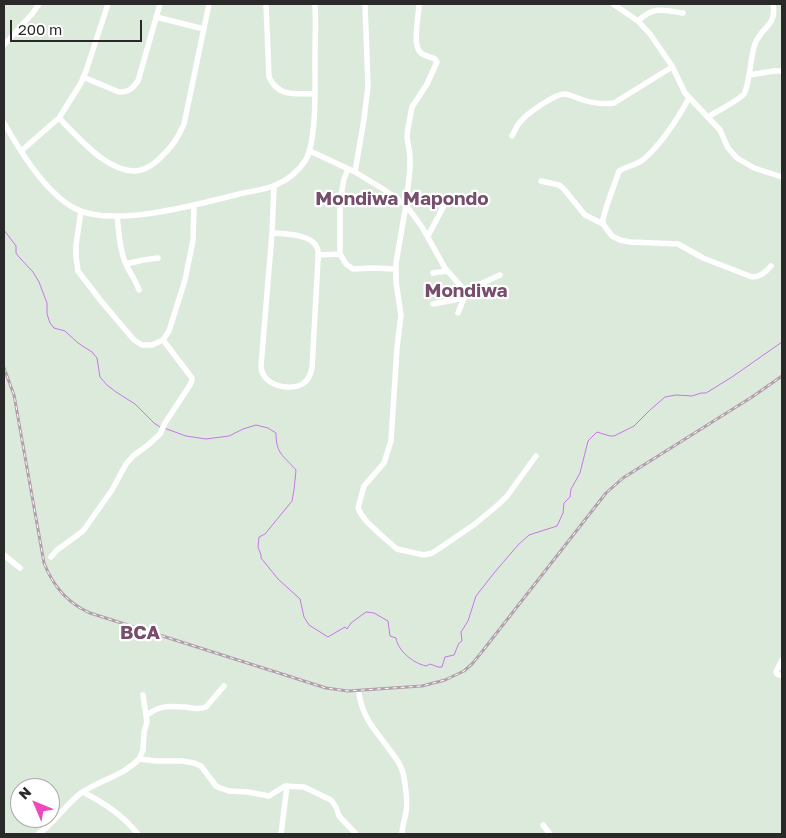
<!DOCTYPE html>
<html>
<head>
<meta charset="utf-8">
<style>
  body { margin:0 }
  #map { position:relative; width:786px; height:838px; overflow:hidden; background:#dceadc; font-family:"Golos Text",sans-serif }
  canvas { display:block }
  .frame { position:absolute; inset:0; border:5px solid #292929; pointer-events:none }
  .north { position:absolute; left:10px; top:778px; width:50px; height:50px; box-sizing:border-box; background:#fff; border:1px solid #a9a9a9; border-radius:50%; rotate:315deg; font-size:14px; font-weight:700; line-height:20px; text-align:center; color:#292929 }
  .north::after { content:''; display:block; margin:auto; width:18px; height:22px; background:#ec48c0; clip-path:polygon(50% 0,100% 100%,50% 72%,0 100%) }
  .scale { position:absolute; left:10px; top:20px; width:132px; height:22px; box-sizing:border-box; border:2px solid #292929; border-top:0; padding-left:6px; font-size:15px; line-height:18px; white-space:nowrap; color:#292929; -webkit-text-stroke:4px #fff; paint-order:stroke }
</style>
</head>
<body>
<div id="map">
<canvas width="786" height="838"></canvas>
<div class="frame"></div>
<div class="north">N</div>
<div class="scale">200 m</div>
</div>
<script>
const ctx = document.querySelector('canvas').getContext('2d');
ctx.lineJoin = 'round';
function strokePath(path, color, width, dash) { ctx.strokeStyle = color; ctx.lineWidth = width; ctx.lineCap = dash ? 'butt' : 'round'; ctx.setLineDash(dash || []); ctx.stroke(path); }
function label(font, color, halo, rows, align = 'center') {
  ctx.font = font + ' "Golos Text",sans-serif'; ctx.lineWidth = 4.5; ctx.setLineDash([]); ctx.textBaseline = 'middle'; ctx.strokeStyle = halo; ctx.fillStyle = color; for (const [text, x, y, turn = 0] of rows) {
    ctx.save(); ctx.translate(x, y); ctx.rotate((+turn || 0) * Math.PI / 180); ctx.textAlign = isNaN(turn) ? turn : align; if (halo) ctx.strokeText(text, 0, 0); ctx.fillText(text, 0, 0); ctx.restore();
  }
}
strokePath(new Path2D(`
  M4,230L16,246V253L19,257L33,272L39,282L47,303V314L50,323L54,328L65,331L78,343L92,352L97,358L100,377L107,385L116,392L135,404L154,423L160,427
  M164,428L186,436L206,439L229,436L243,429L256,425L268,428L276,433C276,454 283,455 296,470L294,490L292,501L265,534L259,537L258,547L261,555V558L278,579L300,599L304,617L309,625L328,637L345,627L347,629L351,623L366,612L374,613L388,621L390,636L396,638C398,651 413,663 426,666L430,664L438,667H442L445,657L454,655L459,643L462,641L461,632L468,621L476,596L494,573L518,545L529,535L557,526L563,513L564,503L570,497L571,489L580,473L588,441L597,432L610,436H614L634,426L650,410L665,397L676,395L692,396L701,393H706L732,377L782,342`), '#c676e5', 1);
strokePath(new Path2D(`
  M266,4L269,77C279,98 295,93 315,94
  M419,4C419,16 412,43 420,52C423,56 431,57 435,59L437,62L427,84L412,107L408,128L407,137L410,156V169L406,205L396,263V282L401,315L397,348L391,441L384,463L364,486L358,508L361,514L367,522L382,536L397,549L424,555L432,553L437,550L475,524L499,504L507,496L536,456
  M613,4L638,21L650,34L672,66L685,93L720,130L728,148L737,158L754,168L782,177
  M156,17L204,29
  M638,21C654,6 663,10 683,13
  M4,45L32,14L39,4
  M749,75L774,71H782
  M83,77L119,92C129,92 132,89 138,81L160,4
  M689,98C677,120 663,142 644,159C637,165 627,166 619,171L607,205L603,219V224L612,236L620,240L630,242L678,244L703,258L752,277C760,277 766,272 771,266
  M708,117C716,112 739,100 744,94C750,84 750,57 755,44C762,26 777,26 773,4
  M59,118C77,136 112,178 141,170C148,168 155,163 160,158C172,147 178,138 184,124L209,4
  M4,123C20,151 46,194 76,209C114,228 199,204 239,194C251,191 265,190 276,185C287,180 298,172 305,161C317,142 315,85 315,61C315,42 316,23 315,4
  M512,136C515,131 517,124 522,120C528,113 556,93 565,94C571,95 577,98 583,100C592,103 605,104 614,103L672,67
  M21,151L59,118L81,83L86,71L108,4
  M310,151L355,172L383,189L406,205L422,227L445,268L466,292
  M348,169L344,179L340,201V254L346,264L353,269L373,268L395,269
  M355,172L364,119L368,86L365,4
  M541,181L559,185L563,188L585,215L603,224
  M81,211L76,245V257L78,271L101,301L134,340L142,345H152L163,340L169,331L185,280L193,240L194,205
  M117,216C119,232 119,247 125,262C129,272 136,280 139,290
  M272,233C284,234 313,234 317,248C319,251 318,256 318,260L312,368C311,372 310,376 307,380C297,392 270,388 263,374C262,372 261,369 261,366L272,233L274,186
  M428,236L448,198
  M318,255L340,254
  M126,264L143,260L158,258
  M433,273L447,271
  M465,296L470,289L500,275
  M433,304L464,298L458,313
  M4,555L20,568
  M51,557L57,550L75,537L83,531L112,490L126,464L133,456L148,445L160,434L165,423L190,385L192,380V378L163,340
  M782,660L776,672L777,674L782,676
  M359,694C363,720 378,733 392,753C396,758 400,764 402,770C405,778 408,803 406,812C405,819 402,826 402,834
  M146,716C159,705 169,706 185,707C193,708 198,710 206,707L224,686
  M139,759L143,750L144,732L147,722L143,695
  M83,792C107,805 120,813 138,834
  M543,825L550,834
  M38,834C55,823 65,805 81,793C100,780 123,776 139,759L157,761H182L194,763L201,766L216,786L220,788L229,791L248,792L269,796L285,786L304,787L331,800L336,807L339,816L356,834
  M281,834L287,786`), '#fff', 5.5);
const rail = new Path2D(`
  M4,368L14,395L44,563C53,586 67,603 90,613L326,688L348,691L422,686L445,680L464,671L472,664L481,653L606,493L623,478L752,397L782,376`);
strokePath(rail, '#b29fac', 3);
strokePath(rail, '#fff', 1, [4]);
label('bold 19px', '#764d6b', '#fff', [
  ["Mondiwa Mapondo",402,199],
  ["Mondiwa",466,291],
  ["BCA",140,633]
]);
</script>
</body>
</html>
